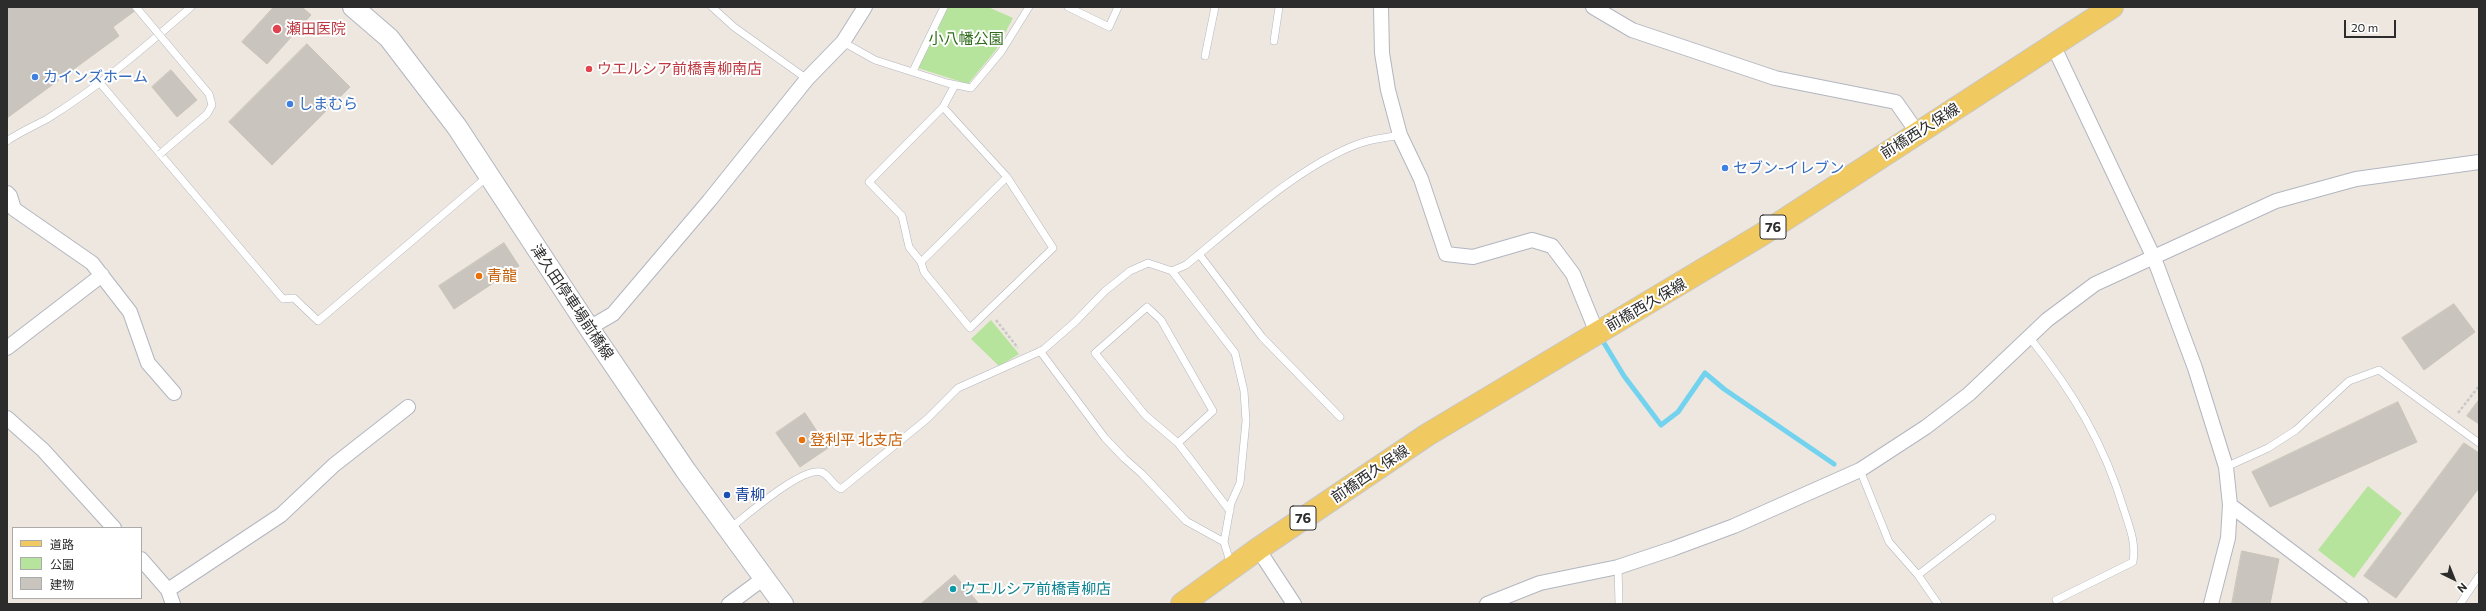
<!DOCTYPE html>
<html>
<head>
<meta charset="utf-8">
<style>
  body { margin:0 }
  #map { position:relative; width:2486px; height:611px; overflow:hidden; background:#eee7df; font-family:Commissioner,"Noto Sans JP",sans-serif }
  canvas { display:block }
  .frame { position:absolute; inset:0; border:8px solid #2c2c2c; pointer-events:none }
  .legend { position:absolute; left:12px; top:527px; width:130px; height:72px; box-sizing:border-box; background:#fff; border:1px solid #ababab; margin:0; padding:5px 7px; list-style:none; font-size:12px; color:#2c2c2c }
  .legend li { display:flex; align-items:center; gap:8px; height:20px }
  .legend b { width:20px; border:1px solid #ababab }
  .north { position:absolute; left:2434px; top:559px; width:40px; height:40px; -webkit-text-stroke:3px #fff; paint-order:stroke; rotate:137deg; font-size:11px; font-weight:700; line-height:16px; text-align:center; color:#2c2c2c }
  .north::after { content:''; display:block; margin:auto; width:14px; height:18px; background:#2c2c2c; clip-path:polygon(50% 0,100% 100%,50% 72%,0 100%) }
  .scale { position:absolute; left:2344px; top:20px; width:52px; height:18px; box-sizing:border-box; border:2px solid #2c2c2c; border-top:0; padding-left:5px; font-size:12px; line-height:14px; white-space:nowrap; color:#2c2c2c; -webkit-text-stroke:3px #fff; paint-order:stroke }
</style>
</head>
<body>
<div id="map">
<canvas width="2486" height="611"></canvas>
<div class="frame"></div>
<ul class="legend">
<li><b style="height:5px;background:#f0c961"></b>道路</li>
<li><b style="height:11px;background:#b7e49c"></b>公園</li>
<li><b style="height:11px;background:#c9c4be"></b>建物</li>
</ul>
<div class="north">N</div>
<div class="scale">20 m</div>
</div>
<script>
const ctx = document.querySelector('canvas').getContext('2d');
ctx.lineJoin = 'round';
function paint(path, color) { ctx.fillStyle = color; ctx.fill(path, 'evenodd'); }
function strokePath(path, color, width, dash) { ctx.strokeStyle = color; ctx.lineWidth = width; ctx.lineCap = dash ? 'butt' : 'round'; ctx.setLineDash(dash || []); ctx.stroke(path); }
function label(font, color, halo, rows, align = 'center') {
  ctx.font = font + ' Commissioner,"Noto Sans JP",sans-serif'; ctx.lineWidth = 4; ctx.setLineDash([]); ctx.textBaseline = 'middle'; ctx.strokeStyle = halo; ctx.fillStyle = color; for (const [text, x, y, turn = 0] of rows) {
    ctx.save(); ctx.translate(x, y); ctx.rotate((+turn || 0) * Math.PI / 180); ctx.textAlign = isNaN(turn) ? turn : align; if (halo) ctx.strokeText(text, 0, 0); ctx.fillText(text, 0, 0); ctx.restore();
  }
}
paint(new Path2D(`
  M948,7H988L1013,18L996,50L968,84L918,68Z
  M991,320L1019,354L999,366L971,339Z
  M2368,486L2402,513L2354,578L2318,550Z`), '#b7e49c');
strokePath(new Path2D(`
  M1601,338L1624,376L1661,425L1678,412L1705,373L1724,389L1834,464`), '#73d3ef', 5);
const building = new Path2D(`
  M7,7H140L113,27L119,36L7,118Z
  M274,7H302L311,15L267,64L242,42Z
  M307,44L350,87L272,165L229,122Z
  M171,70L197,100L177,117L152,87Z
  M504,243L519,266L454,309L439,286Z
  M2454,304L2475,332L2424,370L2402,338Z
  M2479,400V424L2467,416Z
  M2398,402L2417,442L2270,507L2252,472Z
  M805,413L828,448L800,467L776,433Z
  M2464,443L2479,453V488L2396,598L2364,576Z
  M2242,551L2279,559L2270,604H2232Z
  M955,575L979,604H921Z`);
paint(building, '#c9c4be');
strokePath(building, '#c9c3b8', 1);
const service = new Path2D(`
  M712,7L734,27L807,79
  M1068,7L1109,27L1118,7
  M1274,41L1279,7
  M843,42L875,60L947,83L971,88L1001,52L1029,7
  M1205,56L1215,7
  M913,71L944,7
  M100,83L283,299L294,298L318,321L487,177
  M943,107L869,182L902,216L909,247L921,262L924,272L970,328L1053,248L1007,177L943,107L955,85
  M7,141C20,132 34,126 47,119C99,87 145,47 191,7
  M1199,254L1262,337L1340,417
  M921,262L1007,177
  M1172,271L1235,353L1244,391L1246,421L1240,483L1231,503L1224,542L1231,565
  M2030,338C2073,392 2104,443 2124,510C2130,528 2136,543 2133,562L2056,600
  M1040,351L1105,438L1124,458L1142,474L1186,521L1224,542
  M1178,443L1213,411L1161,320L1147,307L1095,353L1145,415L1178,443L1230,511
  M2226,467L2268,448L2296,430L2349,381L2379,370L2479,443
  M1860,470L1889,542L1918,575L1938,604
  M729,529C746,516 801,467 821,472C829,474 833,486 841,489L927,419L958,388L1043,350L1075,322L1105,291L1130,271L1148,263L1172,271L1186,265C1235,225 1299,166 1358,144C1371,139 1386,138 1400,135
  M1618,567L1619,604
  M1918,575L1992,518
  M2460,604L2479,576`);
const minor = new Path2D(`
  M1381,7L1382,53L1388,90L1400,135L1421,179L1446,254L1473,257L1532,240L1552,246L1573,274L1597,333
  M1593,7L1632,30L1775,78L1896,102L1917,132
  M2053,45L2154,258L2195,368L2226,467L2230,505L2228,538L2211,604
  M7,193L10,196L14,209L92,263L130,312L148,363L174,393
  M589,328L613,314L709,201L807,79L843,42L865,7
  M7,348L102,275
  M7,418L43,450L114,528
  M2230,505L2361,604
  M1258,549L1294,604
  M141,559L168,590L173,604
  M168,590L281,515L334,465L408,407
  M729,604L764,578
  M1487,604L1540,583L1618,567L1672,549L1734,526L1860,470L1926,427L1969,394L2047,320L2095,284L2276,201L2356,179L2479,162`);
const secondary = new Path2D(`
  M353,7L389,38L457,127L589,328L686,471L783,604`);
const primary = new Path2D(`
  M1182,604L1258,549L1427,435L1761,235L2112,7`);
strokePath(service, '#b2b6c0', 8);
strokePath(minor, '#b2b6c0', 16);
strokePath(secondary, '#b2b6c0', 22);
strokePath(primary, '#c8c8c8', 24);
strokePath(new Path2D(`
  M996,320L1018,348
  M2458,413L2479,386`), '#c8c8c8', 2.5, [3, 2]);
strokePath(service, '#fff', 7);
strokePath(minor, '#fff', 14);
strokePath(secondary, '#fff', 20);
strokePath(primary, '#f0c961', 22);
const serviceBridge = new Path2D(`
  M136,7L209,94L212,105L207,114L160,154`);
strokePath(serviceBridge, '#b2b6c0', 8, []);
strokePath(serviceBridge, '#fff', 7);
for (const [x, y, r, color] of [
  [277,29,5,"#e0444e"],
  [589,69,4,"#e0444e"],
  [35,77,4,"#3f7fe0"],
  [290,104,4,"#3f7fe0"],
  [1725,168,4,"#3f7fe0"],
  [479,276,4,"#e8710a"],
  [802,440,4,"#e8710a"],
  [727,495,4,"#1a4fb4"],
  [953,589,4,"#0f9aa8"]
]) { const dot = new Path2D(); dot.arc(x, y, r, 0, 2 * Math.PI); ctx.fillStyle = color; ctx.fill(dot); strokePath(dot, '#fff', 1.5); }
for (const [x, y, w] of [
  [1773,227,26],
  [1303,518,26]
]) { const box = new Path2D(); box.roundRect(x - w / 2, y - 12, w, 24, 3); ctx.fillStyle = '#fff'; ctx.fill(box); strokePath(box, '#2c2c2c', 1); }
label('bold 14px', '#2c2c2c', null, [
  ["76",1773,227],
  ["76",1303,518]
]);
label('15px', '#be3a42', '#fff', [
  ["瀬田医院",286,29],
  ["ウエルシア前橋青柳南店",597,69]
], 'left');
label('15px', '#2f6b1b', '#fff', [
  ["小八幡公園",966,39]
]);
label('15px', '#366cbe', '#fff', [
  ["カインズホーム",43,77],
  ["しまむら",298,104],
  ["セブン-イレブン",1733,168]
], 'left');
label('15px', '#2c2c2c', '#fff', [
  ["前橋西久保線",1920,131,-32],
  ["津久田停車場前橋線",572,302,56],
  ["前橋西久保線",1646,305,-30],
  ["前橋西久保線",1370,474,-34]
]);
label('15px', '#c56008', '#fff', [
  ["青龍",487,276],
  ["登利平 北支店",810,440]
], 'left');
label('15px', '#164399', '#fff', [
  ["青柳",735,495]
], 'left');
label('15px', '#0d838f', '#fff', [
  ["ウエルシア前橋青柳店",961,589]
], 'left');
</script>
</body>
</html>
